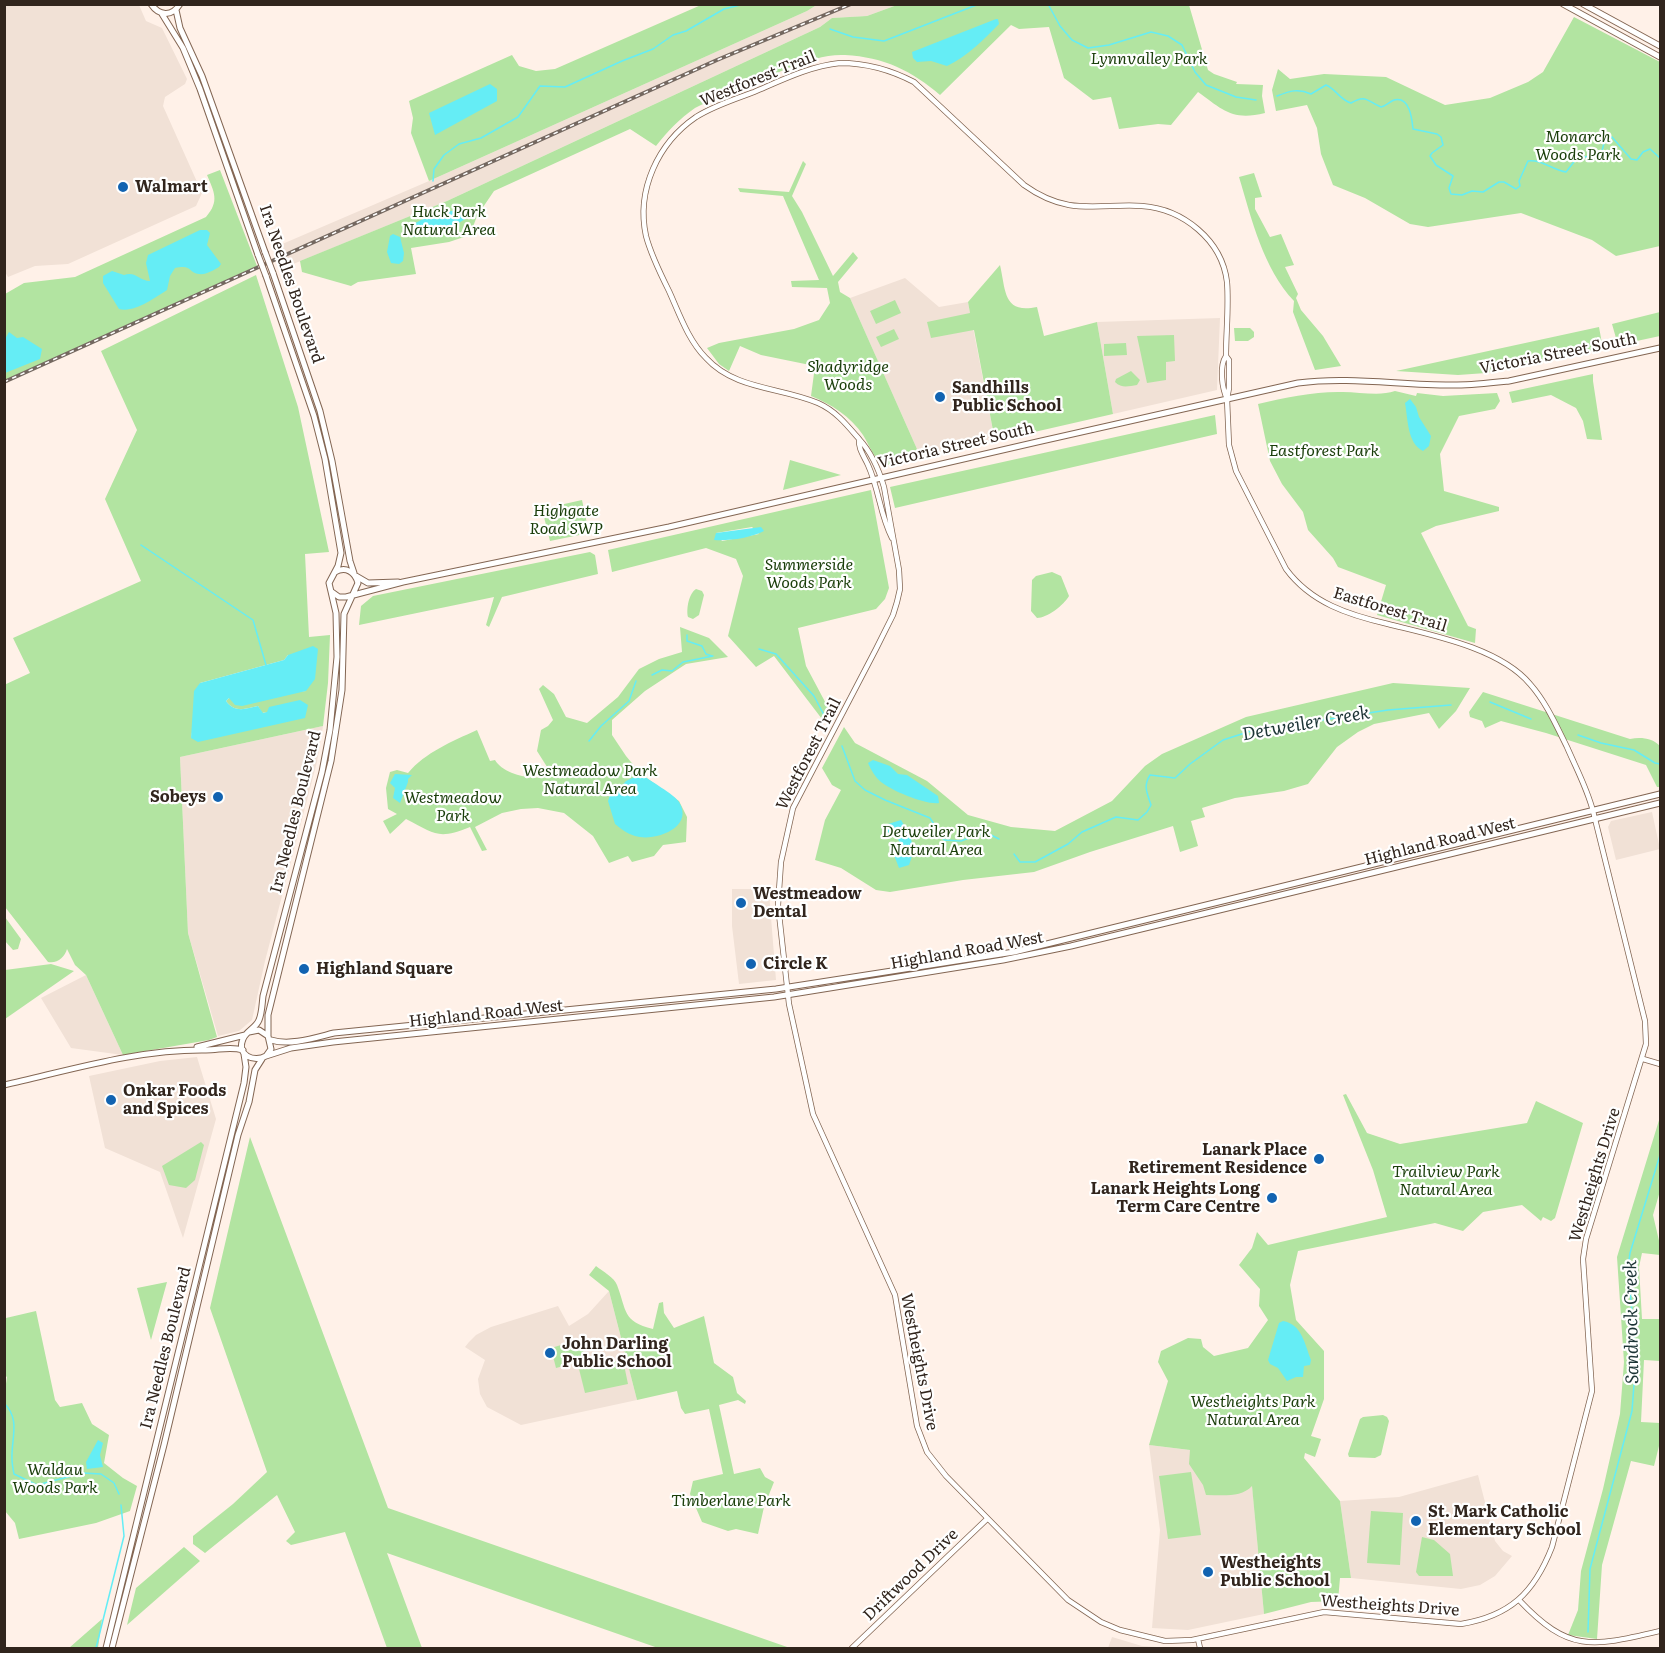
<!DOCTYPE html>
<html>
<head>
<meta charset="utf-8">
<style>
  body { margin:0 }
  #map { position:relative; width:1665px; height:1653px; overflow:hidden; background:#fff1e8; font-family:Literata,serif }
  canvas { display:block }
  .frame { position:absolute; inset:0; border:6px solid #31251d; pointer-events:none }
</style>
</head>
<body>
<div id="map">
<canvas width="1665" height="1653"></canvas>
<div class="frame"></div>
</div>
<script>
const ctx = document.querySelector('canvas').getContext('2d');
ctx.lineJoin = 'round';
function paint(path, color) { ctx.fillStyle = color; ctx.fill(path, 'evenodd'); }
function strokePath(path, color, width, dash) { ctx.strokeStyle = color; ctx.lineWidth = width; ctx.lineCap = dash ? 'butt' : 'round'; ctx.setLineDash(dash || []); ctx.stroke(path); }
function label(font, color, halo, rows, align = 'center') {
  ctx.font = font + ' Literata,serif'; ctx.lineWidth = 4.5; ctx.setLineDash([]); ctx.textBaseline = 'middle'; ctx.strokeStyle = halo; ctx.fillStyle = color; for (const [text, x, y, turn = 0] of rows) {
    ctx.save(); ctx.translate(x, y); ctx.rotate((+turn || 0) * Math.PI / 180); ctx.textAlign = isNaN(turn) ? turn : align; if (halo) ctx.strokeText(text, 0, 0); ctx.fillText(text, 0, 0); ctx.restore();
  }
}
paint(new Path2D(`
  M823,4L897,5L867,16L832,18L820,27L447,201L281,269L273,248L429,181L807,11L815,6Z
  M4,5H139L146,21L162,28L187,79L185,84L165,97L163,106L202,193L196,206L68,264L35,266L8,277L4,270Z
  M905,278L939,307L968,302L995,441L914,458L917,449L850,298Z
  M1220,318L1217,390L1113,414L1097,322Z
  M323,726L317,762L265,961L252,1020L239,1031L218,1036L188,933L180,757Z
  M1652,812L1660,849L1616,860L1608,827L1611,821Z
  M732,889H758L769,892L776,980L739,984L732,926Z
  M86,975L123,1055L71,1048L41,998Z
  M197,1057L216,1119L183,1238L160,1172L105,1148L89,1076L160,1061Z
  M609,1291L637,1400L521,1425L487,1407L480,1394L478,1379L485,1360L465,1347L469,1342L476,1335L491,1327L558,1306L569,1326L588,1314Z
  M1149,1445L1190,1450L1251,1474L1264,1614L1188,1630L1152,1628L1160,1530Z
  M1478,1475L1495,1541L1503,1551L1512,1556L1495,1576L1480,1585L1461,1589L1351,1578L1340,1501L1399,1497Z
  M1112,1637L1142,1646L1171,1648H1108Z`), '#f1e1d6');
paint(new Path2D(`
  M701,5H823L815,6L807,11L429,181L411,133L413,118L409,101L512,55L519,66L536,71L555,69Z
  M897,5H1189L1208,70L1214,74L1237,82L1236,84L1263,85L1262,96L1265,113C1232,121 1223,110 1198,92L1171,125L1158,124L1119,129L1111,97L1093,100L1064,78L1049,27L1019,29L1011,25L940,95C912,71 884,57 845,55C811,53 768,78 737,91C724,96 708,101 695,108C679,119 668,131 656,146L630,129L494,191L477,216L470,235L449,242L411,248L416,274L358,282L351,286L302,272L300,261L447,201L820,27L832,18L867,16Z
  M1574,17L1660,62V246L1616,256L1592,240L1521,213L1428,227L1410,224L1365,198L1333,185L1321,154L1317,128L1307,105L1276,111L1272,90L1278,69L1290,79L1324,74L1386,77L1445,105L1490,98L1528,82L1543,72Z
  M803,161L806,164L792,196L802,212L833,276L853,252L858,258L838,282L840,292L850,298L917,449L914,458L885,466C874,460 870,446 863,435C851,417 831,404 811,396L815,366L761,355L740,346L729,371L719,364L707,348L719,343L794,329L819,320L830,303L827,288L792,287L791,281L819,280L783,196L740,192L738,188L789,192Z
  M220,170L257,266L5,380V294L24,283L75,277L206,217C220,201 214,192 207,175Z
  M1254,173L1262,197L1255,198V209L1270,237L1281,234L1294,265L1285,267L1298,294L1296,298L1301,310L1323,336L1341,366L1315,370L1293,312L1294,301C1263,268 1252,220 1239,177Z
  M1000,265C1006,291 1003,314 1037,307L1044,336L1097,322L1113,414L995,441L974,330L931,338L927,322L970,313L968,302Z
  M256,275L298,407L329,552L305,554L309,637L330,635L328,683L323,726L180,757L188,933L217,1037L209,1040L123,1055L86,975L75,965L67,949C65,957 57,964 48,962L5,907L4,685L30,673L13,638L141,581L105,499L137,430L101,351ZM288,655L306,691L229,698L226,701C235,713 245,709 258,706L262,713L267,712L191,738L200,683L284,660Z
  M895,300L901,313L876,324L870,311Z
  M1660,312V336L1618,345L1612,324Z
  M1599,327L1603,349L1486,373L1458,375L1396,371Z
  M1234,328H1250L1254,332V337L1248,341H1235Z
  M894,329L899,339L881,347L876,337Z
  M1174,335L1175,361L1166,362V380L1147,383L1137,336Z
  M1126,343L1127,355L1104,356V344Z
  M1131,371L1140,380L1137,385C1129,386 1122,389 1115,382L1116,379Z
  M1593,374V381L1602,440L1587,439L1583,421L1576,408L1551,395L1512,403L1509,392Z
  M1395,391L1416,396L1417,393L1443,396L1497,393L1500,401L1495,409L1459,416L1440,454L1444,491L1499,507V511L1436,526L1421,533L1468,626L1476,629L1475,643L1377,615L1386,585L1338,567L1333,558L1308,530L1303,512L1282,484L1270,461L1258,404C1284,398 1312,392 1338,392C1357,391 1378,397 1395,391Z
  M1215,415L1217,434L895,508L890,487Z
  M790,460L841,475L783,490Z
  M871,490L889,588L885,599L876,609L798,628L806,666L831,713L825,723L774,656L756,667L728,636L743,576L736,559L706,548L612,572L608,550ZM752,527L759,534L722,541L716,533Z
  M582,500L589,533L550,541L542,509Z
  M590,552L595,555L598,574L502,597L489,627L486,625L494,597L359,625L361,606L373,596Z
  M1052,572L1061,576L1069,596C1064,605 1047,618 1037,618L1031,611L1032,580L1036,576Z
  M696,589L702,591L704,595L699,615L693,619L688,617C686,609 689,593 696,589Z
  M680,627L709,638L728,657L686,664L645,691L612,720V735L626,756L641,774L679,801L687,817L686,842L663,845L654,856L632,862L628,856L609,863L593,836L564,813L538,808L521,809L502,813L475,827L487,850L482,851L470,827C438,840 435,834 406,819L390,834L383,821L397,814L388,809L386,788L390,772L397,770L408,773C426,752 451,742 477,730L490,761L495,760C503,774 534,782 548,775L549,770L537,751L541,730L548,726L553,720L539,689L543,685L554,694L566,717L587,723L618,697L639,669L659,659L682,652Z
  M1393,683L1470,688L1456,711L1439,729L1429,713L1374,724L1358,732L1337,747L1308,784L1284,791L1235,798L1202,808L1205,817L1191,821L1198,846L1180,852L1173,826L1090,852L1034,872L963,880L890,892L876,890L841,868L815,860L825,820L841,790L832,785L822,768L844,727L855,743L927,781L968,815L1011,827L1055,831L1112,801L1145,766L1162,754L1246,717Z
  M1483,692L1630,739C1641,737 1652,738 1660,746V787H1657L1646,765L1546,733L1501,721L1485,728L1482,721L1470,717L1469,712Z
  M5,917L21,939L18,949L13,950L5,941Z
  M51,964L74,971L5,1019V970Z
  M1346,1094L1367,1133L1400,1144L1527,1123L1536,1101L1583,1123L1555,1218L1551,1221L1543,1217L1541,1221L1522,1205L1483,1212L1463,1231L1435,1223L1298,1251L1290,1285L1296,1320L1324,1351V1399L1311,1436L1321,1439L1315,1457L1305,1453L1304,1458L1340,1501L1351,1578H1340L1338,1601L1311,1602L1264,1614L1252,1486C1241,1498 1222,1495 1206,1495L1203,1485L1189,1464L1190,1450L1149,1445L1168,1381L1158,1362L1161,1351L1188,1338L1201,1339L1203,1347L1214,1356L1248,1348L1268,1320L1259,1306L1260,1289L1239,1265L1252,1248L1257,1232L1268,1245L1387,1217L1373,1170L1343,1095Z
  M1660,1117V1191L1653,1215L1660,1245V1255L1642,1253L1639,1267L1642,1319H1660V1361L1644,1360L1641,1422L1660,1423V1442L1654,1466L1631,1461L1602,1565L1597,1639L1568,1635L1578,1610L1581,1571L1603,1489L1620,1414L1624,1362L1617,1257Z
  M250,1137L388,1508L790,1648H658L387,1553L422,1648H387L345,1532L291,1545L286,1541L295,1532L277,1495L205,1553L193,1544V1536L233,1504L267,1472L210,1308Z
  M201,1142L204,1145L195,1180L186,1188L169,1185L162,1166Z
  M596,1266C602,1271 615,1278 617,1285C627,1311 622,1321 653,1329L659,1303L663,1302L664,1313L674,1328L704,1316L714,1363L733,1377L737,1393L746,1401L745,1404L738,1400L719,1405L734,1474L760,1468L765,1477L774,1482L764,1507L758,1534L736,1529L728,1531L702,1522L690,1494L693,1481L723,1474L709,1409L685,1414L681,1408L677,1391L637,1400L609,1291L589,1275Z
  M167,1282L151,1340L137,1288Z
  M36,1311L55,1400L60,1407L82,1403L92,1424L109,1435L104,1463L123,1478L137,1486L130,1511L96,1523L19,1539L15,1523L5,1511L4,1397L7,1377L4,1375V1314L6,1318Z
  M581,1339L585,1360L556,1368L551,1348Z
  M623,1360L628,1384L585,1393L579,1369Z
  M1383,1415L1387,1417L1389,1421L1381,1455L1375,1458L1349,1457L1348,1454L1360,1419L1363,1417Z
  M1191,1472L1201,1535L1168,1539L1159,1476Z
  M1371,1511L1403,1513L1400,1565L1367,1563Z
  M1422,1537L1434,1540L1450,1554L1453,1576H1419L1416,1572Z
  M184,1547L200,1561L127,1625L136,1588Z
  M102,1619L98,1648H69Z`), '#b2e4a1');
paint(new Path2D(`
  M996,19H998L999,24C983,40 968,56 947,66L931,61L917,62L913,58L912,52Z
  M490,84L497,89V101L435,135L429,113Z
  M467,209L469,213L467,218L445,231H436L417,237L407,236L404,232C420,216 445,211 467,209Z
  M200,230H207L210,233L207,245L221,264L219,267C214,270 206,275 199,274C188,273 193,264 175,268L170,276L167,290C154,298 135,313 119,309L103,283V276L112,271L124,275C136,271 139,281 150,281L146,263L148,255Z
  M393,234L400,237L404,253L403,261L399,264L391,263L387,252L390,236Z
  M9,332L17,338L23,337L42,349L40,359L5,373V339Z
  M1410,399L1416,407L1419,417L1431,436L1429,446L1423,451C1407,443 1408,419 1405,403Z
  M761,527L764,531C750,538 730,541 714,540L716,533Z
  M313,646L318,649L315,679L306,691L242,706L235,705L229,698L226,701C235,713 245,709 258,706L263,713L267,712L269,707L300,700L308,705L305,718L198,742L191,738L194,691L200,683L284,660L288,655Z
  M873,760L890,766L898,774L907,775L938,796L939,803C926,805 892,791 881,782C875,777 871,770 868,763Z
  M395,774L412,775L408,779V782L400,803L393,798L395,788L390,783Z
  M641,774C650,781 674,794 679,802C695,828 654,842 635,836C628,834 621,829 615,824L608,801L611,792L617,791L626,781Z
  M901,820C911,837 917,846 909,865L899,868L892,850L903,848L895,834L890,836L885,825Z
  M1283,1321C1302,1324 1305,1345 1311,1360L1310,1365L1304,1366L1303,1377H1296L1287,1381L1278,1368L1270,1364L1268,1360L1279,1323Z
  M98,1440L103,1443L100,1455L103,1467L87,1469L86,1462Z`), '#65edf5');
strokePath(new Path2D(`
  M1048,4L1060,26L1072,40L1088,48L1109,45L1151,32L1168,36L1182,45L1195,72L1206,85L1236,97L1256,100
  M830,29L853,37L884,41L979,4
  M1277,96C1290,91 1298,88 1311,94L1326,85C1336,89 1340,100 1351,103C1367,94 1366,101 1381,107C1386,106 1389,102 1394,100C1410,96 1412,119 1413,129L1437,134L1441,137L1443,145L1432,153L1430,156L1436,165L1453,176L1449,188L1451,194L1462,195L1472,191L1483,192L1499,182H1504L1516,189L1520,186L1519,181L1528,161C1541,159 1553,170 1566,172L1577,158L1601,155L1605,139L1612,137L1631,159L1637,160L1643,152L1650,149L1660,158
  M433,181L434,169L444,155L459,144L481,138L518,117L540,86L565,87L622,61L653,49L673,35L686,31L724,9L744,4
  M141,545L253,620L266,665
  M687,635V641L702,646L706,654L712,656
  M759,649L776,654L814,696L824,715
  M652,675L662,670L672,671L683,662L713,656
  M1490,702L1531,719
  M1578,735L1601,743L1634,750L1655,763L1660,764
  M589,741L601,726L629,701L636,681
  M842,746L855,781L865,790L885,800L930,818L944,840L961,841L985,832L999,839
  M1014,854L1020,862H1035L1068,844L1082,832L1116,817L1138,820L1147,812L1151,805C1147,793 1143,786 1150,775L1175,778L1190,764L1223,740L1251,731L1388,710L1451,705
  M4,1403C21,1420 11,1438 12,1459C12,1464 13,1469 14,1474L37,1485L83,1473L101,1474L114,1483L119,1494
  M1588,1632L1590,1569L1632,1411L1636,1358L1628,1267L1630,1253L1660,1155
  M96,1648L124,1536L121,1505`), '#65edf5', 1.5);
const tertiary = new Path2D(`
  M840,63C865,63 891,70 914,82L1024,185C1038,195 1052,202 1069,205C1093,209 1118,204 1142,206C1183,209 1222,240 1227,282C1229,306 1226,332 1226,356L1229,360V388L1227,399L1229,445L1236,471L1286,569C1311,603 1349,615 1388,624C1432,635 1500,648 1530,684C1546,702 1556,725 1567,747C1576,768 1587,788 1593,811L1645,1021L1646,1044L1586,1239L1583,1259L1592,1391L1552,1547C1534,1593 1510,1616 1461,1624L1324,1612L1192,1640L1165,1641L1120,1630L1101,1622L1068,1600L946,1476L927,1452L917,1426L895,1295L813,1114L789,1004L778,905L781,862L793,808L876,649L893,615L897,602L900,589L899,570L884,487C879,470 871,452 859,439C847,425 836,411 818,403C781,387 735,390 706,358C688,340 679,313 669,291C660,273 651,255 646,236C636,190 658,143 696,117C713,106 735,99 754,92C782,80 810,66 840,63Z
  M1226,356C1219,366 1222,388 1227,399
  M859,439C858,449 864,456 868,465C879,489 880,515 892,538
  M1643,1059L1660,1064
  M1519,1600C1569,1653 1592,1647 1660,1631
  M1198,1639L1200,1648
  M852,1648L987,1519`);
const secondary = new Path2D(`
  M151,4C159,16 172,17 180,4
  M1563,4L1660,57
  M1583,4L1660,46
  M176,10L180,28L202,76L265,252
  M162,14L183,48L200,89L258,255
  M273,273L320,411L332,461L350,561L354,573
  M356,576L368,583L398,582
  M332,592L339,597H346L403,582L669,527L1037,442L1298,383C1351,376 1404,386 1457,385C1474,385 1491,383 1509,381L1660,348
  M249,1032L259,1030L268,1036L271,1049L266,1056C254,1063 236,1055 243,1039C246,1031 256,1028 259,1020C262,1013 262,1004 263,996L322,772L330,730L337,657L336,613L329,583L338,566L341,553L325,459L314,416L266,276
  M268,1036V1015L331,761L342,690L344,614L358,583C355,572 346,566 335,572
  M271,1040C290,1046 314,1038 334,1033L776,989L1014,952L1660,794
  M197,1047L245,1035
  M266,1056L291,1048L333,1042L774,997L1003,960L1071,946L1660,803
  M4,1085C71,1070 138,1049 206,1050C219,1050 230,1046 243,1050
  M106,1648L244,1083L246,1067L244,1054
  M112,1648L164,1445L238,1135L249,1102L255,1070L262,1059`);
strokePath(tertiary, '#836653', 6);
strokePath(secondary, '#836653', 7);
strokePath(tertiary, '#fff', 4.5);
strokePath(secondary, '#fff', 5);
const rail = new Path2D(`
  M4,382L717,60L851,4`);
strokePath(rail, '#746860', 4);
strokePath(rail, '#fff', 1.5, [4.5]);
const secondaryBridge = new Path2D(`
  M265,252L273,273
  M258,255L266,276`);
strokePath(secondaryBridge, '#836653', 7, []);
strokePath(secondaryBridge, '#fff', 5);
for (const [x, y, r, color] of [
  [123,187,6,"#1263b1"],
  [940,397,6,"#1263b1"],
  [218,797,6,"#1263b1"],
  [741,903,6,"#1263b1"],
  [751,964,6,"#1263b1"],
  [304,969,6,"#1263b1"],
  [111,1100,6,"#1263b1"],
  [1319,1159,6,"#1263b1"],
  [1272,1198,6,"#1263b1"],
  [550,1353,6,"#1263b1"],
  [1416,1521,6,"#1263b1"],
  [1208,1572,6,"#1263b1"]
]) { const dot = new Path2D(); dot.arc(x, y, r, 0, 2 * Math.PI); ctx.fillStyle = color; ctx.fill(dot); strokePath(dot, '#fff', 2); }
label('italic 16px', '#1a3e0a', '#fff', [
  ["Lynnvalley Park",1149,59],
  ["Monarch",1578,137],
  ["Woods Park",1578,155],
  ["Huck Park",449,212],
  ["Natural Area",449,230],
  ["Shadyridge",848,367],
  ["Woods",848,385],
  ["Eastforest Park",1324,451],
  ["Highgate",566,511],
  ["Road SWP",566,529],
  ["Summerside",809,565],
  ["Woods Park",809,583],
  ["Westmeadow Park",590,771],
  ["Natural Area",590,789],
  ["Westmeadow",453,798],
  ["Park",453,816],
  ["Detweiler Park",936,832],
  ["Natural Area",936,850],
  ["Trailview Park",1446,1172],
  ["Natural Area",1446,1190],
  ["Westheights Park",1253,1402],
  ["Natural Area",1253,1420],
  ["Waldau",55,1470],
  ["Woods Park",55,1488],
  ["Timberlane Park",731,1501]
]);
label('16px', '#31251d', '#fff', [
  ["Westforest Trail",758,79,-22],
  ["Ira Needles Boulevard",291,284,71],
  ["Victoria Street South",1558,354,-11],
  ["Victoria Street South",956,446,-13],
  ["Eastforest Trail",1390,610,17],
  ["Westforest Trail",809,754,-63],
  ["Ira Needles Boulevard",296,812,-76],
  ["Highland Road West",1440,842,-14],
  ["Highland Road West",967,951,-10],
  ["Highland Road West",486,1014,-6],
  ["Westheights Drive",1595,1175,-73],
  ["Ira Needles Boulevard",166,1348,-76],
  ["Westheights Drive",919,1362,79],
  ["Driftwood Drive",911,1575,-44],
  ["Westheights Drive",1390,1606,4]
]);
label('bold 16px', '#31251d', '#fff', [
  ["Walmart",135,187],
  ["Sandhills",952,388],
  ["Public School",952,406],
  ["Sobeys",206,797,"right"],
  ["Westmeadow",753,894],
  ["Dental",753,912],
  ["Circle K",763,964],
  ["Highland Square",316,969],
  ["Onkar Foods",123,1091],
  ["and Spices",123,1109],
  ["Lanark Place",1307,1150,"right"],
  ["Retirement Residence",1307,1168,"right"],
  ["Lanark Heights Long",1260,1189,"right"],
  ["Term Care Centre",1260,1207,"right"],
  ["John Darling",562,1344],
  ["Public School",562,1362],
  ["St. Mark Catholic",1428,1512],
  ["Elementary School",1428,1530],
  ["Westheights",1220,1563],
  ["Public School",1220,1581]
], 'left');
label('italic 18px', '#1c3435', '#fff', [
  ["Detweiler Creek",1306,724,-10],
  ["Sandrock Creek",1632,1322,-91]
]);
</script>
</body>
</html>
